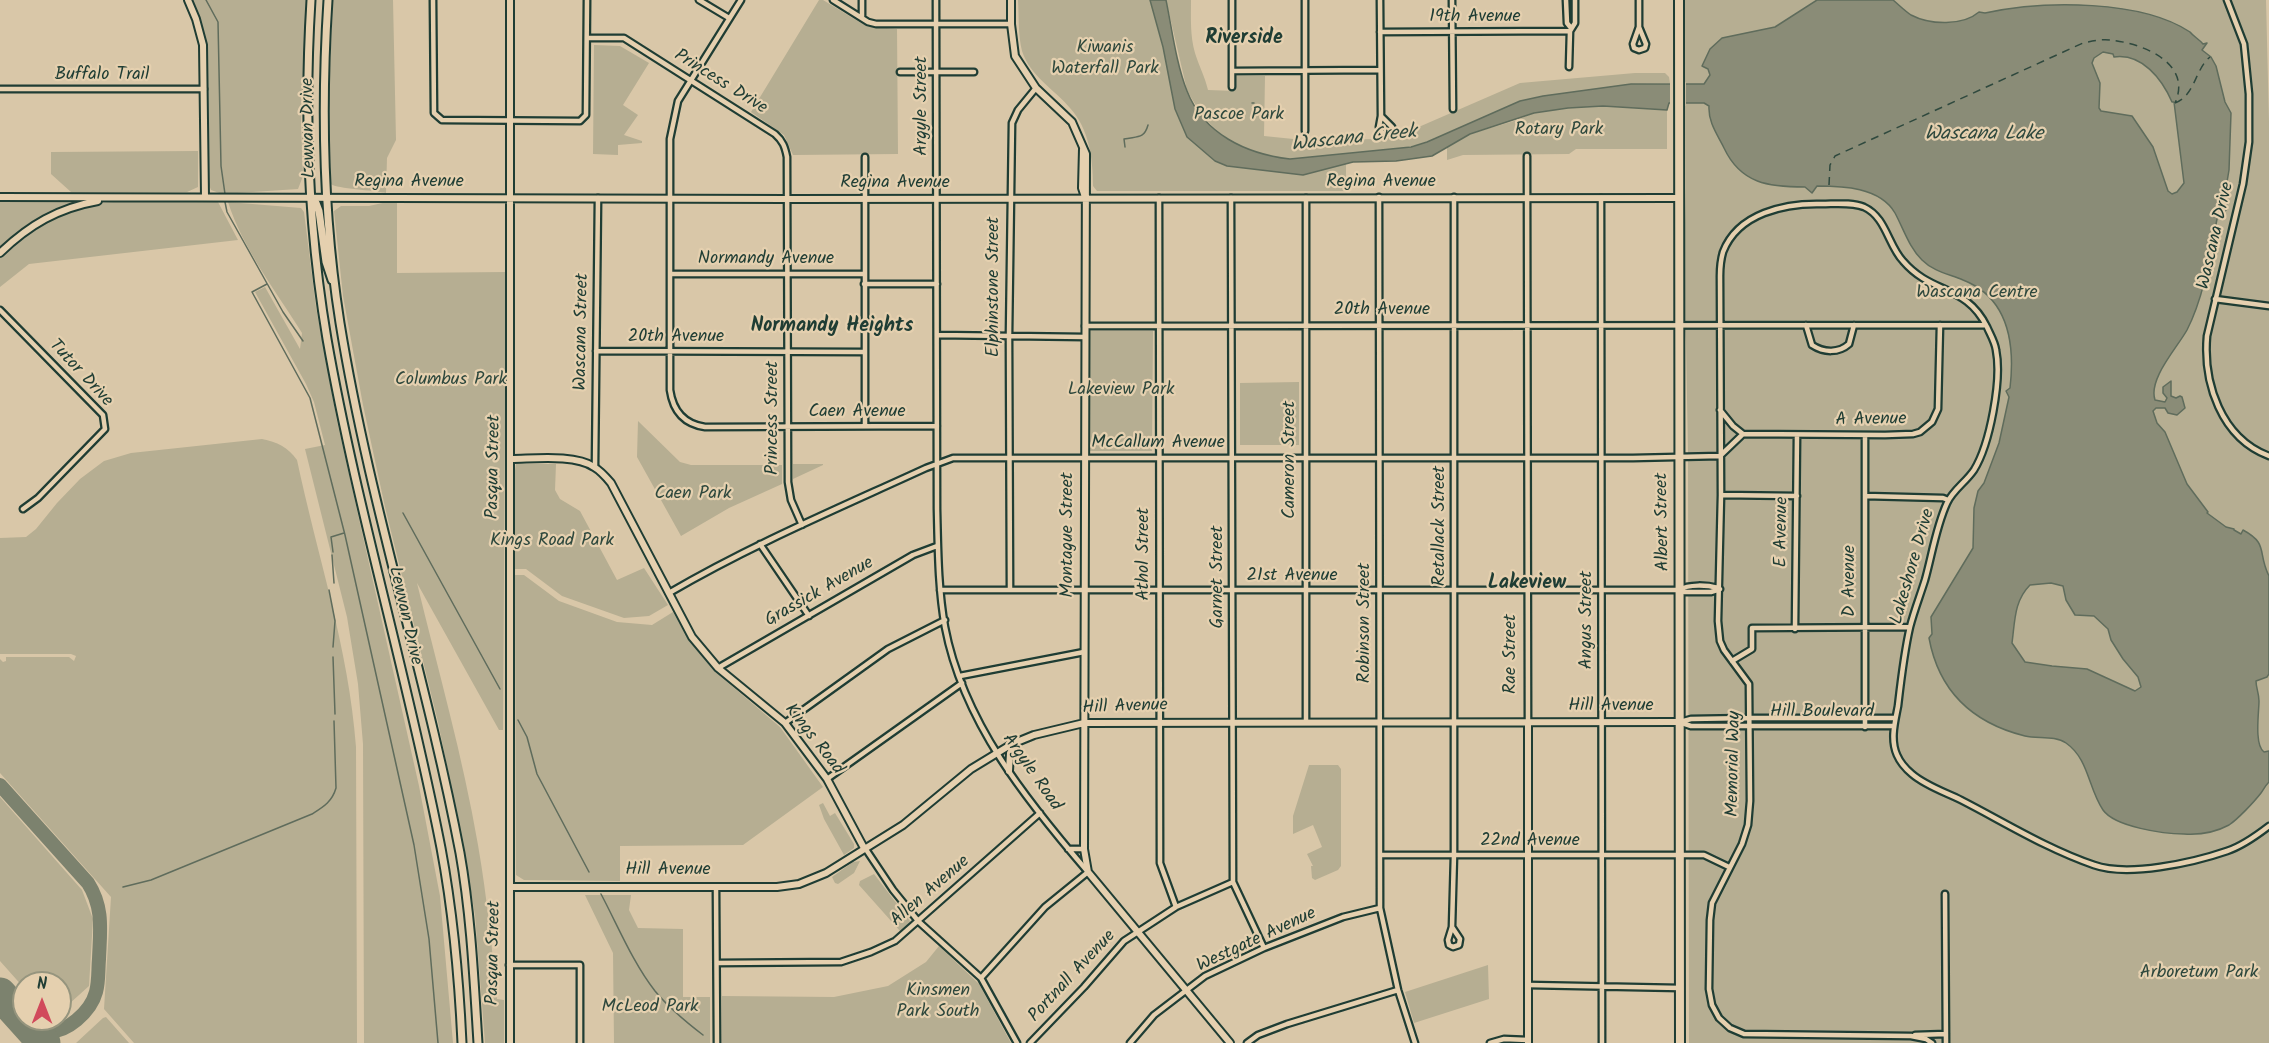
<!DOCTYPE html>
<html>
<head>
<meta charset="utf-8">
<style>
  body { margin:0 }
  #map { position:relative; width:2269px; height:1043px; overflow:hidden; background:#d9c7a8; font-family:Kalam,sans-serif }
  canvas { display:block }
  .north { position:absolute; left:12px; top:971px; width:60px; height:60px; box-sizing:border-box; background:#e5d0af; border:2px solid #96957e; border-radius:50%; rotate:0deg; font-size:16px; font-weight:700; line-height:24px; text-align:center; color:#1f3d34 }
  .north::after { content:''; display:block; margin:auto; width:21px; height:27px; background:#d1495b; clip-path:polygon(50% 0,100% 100%,50% 72%,0 100%) }
</style>
</head>
<body>
<div id="map">
<canvas width="2269" height="1043"></canvas>
<div class="north">N</div>
</div>
<script>
const ctx = document.querySelector('canvas').getContext('2d');
ctx.lineJoin = 'round';
function paint(path, color) { ctx.fillStyle = color; ctx.fill(path, 'evenodd'); }
function strokePath(path, color, width, dash) { ctx.strokeStyle = color; ctx.lineWidth = width; ctx.lineCap = dash ? 'butt' : 'round'; ctx.setLineDash(dash || []); ctx.stroke(path); }
function label(font, color, halo, rows, align = 'center') {
  ctx.font = font + ' Kalam,sans-serif'; ctx.lineWidth = 4.5; ctx.setLineDash([]); ctx.textBaseline = 'middle'; ctx.strokeStyle = halo; ctx.fillStyle = color; for (const [text, x, y, turn = 0] of rows) {
    ctx.save(); ctx.translate(x, y); ctx.rotate((+turn || 0) * Math.PI / 180); ctx.textAlign = isNaN(turn) ? turn : align; if (halo) ctx.strokeText(text, 0, 0); ctx.fillText(text, 0, 0); ctx.restore();
  }
}
paint(new Path2D(`
  M191,0H306L301,121L303,176L298,189L222,194L211,190L209,185L207,53L203,32Z
  M333,0H393L396,140L387,158L386,193C374,190 337,189 331,184L329,95Z
  M819,0H823L866,26L897,29L898,154L793,155L784,135L751,112Z
  M1018,0H1150L1163,47L1175,109L1187,137L1303,175L1346,164V191H1097L1093,186C1093,158 1089,129 1070,108C1054,89 1030,76 1022,51C1018,35 1019,16 1018,0Z
  M1166,0H1191C1191,18 1190,36 1195,53C1199,66 1205,77 1208,90L1235,91L1236,76H1265L1264,136L1303,140L1383,139L1421,126L1520,83L1635,73H1665L1669,77L1670,83L1631,84L1520,101L1427,142C1402,150 1376,151 1349,153C1329,155 1309,160 1289,159C1241,157 1209,132 1187,90Z
  M1685,0H2266L2269,122V1043H1689L1688,453L1686,342L1683,296L1686,188Z
  M594,45L620,46L649,63L623,105L638,115L624,135L642,141V143L618,145V155L593,154Z
  M1603,106L1667,110V149H1576L1569,154L1463,155L1447,160V147L1470,134L1514,121L1534,113L1568,108Z
  M198,151V187L187,192H71L51,174V152Z
  M79,200L41,216L27,225L0,248V201Z
  M113,202H218L238,240L29,264L0,287V258C35,226 64,207 113,202Z
  M228,202L301,208L304,212L316,307L337,421L419,786L440,896L453,1043H364L363,744L358,684L347,617L305,449L325,445L314,402L306,384L255,292L265,287L300,349L302,333C276,291 243,249 228,202Z
  M387,202H397V273L506,272L503,730H499L417,583C438,670 463,757 478,845C487,897 492,948 497,999L504,1000V1043H485L475,915L461,835L438,722L385,507L363,405L343,296L334,211L341,206H369Z
  M1090,331H1153L1152,451H1090Z
  M1299,382V445H1240V383Z
  M638,421L680,462L691,465H782V484L729,508L681,536L637,457Z
  M262,439C277,442 288,447 297,460C317,555 349,649 356,747L357,1043H134L104,1009L111,897L0,773V659L3,662L6,661V657H69L74,661L76,656L71,654H0V538L26,537L36,529L57,503L80,479L104,461L131,453Z
  M516,464H556L555,490L560,499L580,511L617,580L644,568L668,605L649,616L624,618L562,596L526,569H515L513,561L514,476Z
  M793,464H823V465L793,479Z
  M515,575H524L559,601L617,622L652,625L673,612L688,639L713,670L780,727L823,787L743,845L620,846V881L524,880L516,875Z
  M1309,765H1338L1341,769V866L1338,870L1315,880L1312,878L1311,866H1313L1307,854L1322,847L1313,825L1293,834V816Z
  M0,797L82,890L93,919L89,986L69,1004L60,1002V983H24V988L0,961Z
  M823,803L830,816L835,813L854,844V848L844,855L824,819L819,805Z
  M860,861L854,873L838,884L835,883L832,877L853,862Z
  M874,874L910,921L909,925L900,931L859,885L860,881Z
  M585,895H631L629,910L638,928L683,929V997H710V1043H614L613,953Z
  M939,946L979,984L1011,1043H722V996L834,997L888,986L926,962Z
  M1488,965L1489,999L1414,1023L1405,992Z
  M106,1017L129,1043H76L103,1018Z`), '#b6ae92');
const water = new Path2D(`
  M1150,0H1166C1172,29 1176,63 1187,91C1204,134 1246,154 1290,159L1411,147L1427,142L1520,101L1543,96L1631,84H1704L1710,75L1708,69L1702,66L1710,49L1722,38L1775,27L1817,0H1893C1899,5 1905,11 1911,15C1930,25 1963,26 1979,12L1985,13C2045,0 2142,0 2190,32C2194,37 2199,39 2203,44L2207,43L2202,50L2211,57L2216,66L2225,102L2231,113L2229,170L2226,188L2227,209L2217,219C2210,256 2204,297 2187,330C2177,348 2148,379 2155,400L2165,402L2167,398L2163,393V387L2171,381V396L2176,398L2180,396L2182,397L2185,408L2177,415L2168,413L2165,408H2156L2153,411L2157,423L2165,432L2187,484L2208,512L2207,513L2226,527L2234,529V530L2241,534L2243,530C2269,544 2257,552 2269,576V674L2267,677L2256,681C2256,688 2259,693 2259,701C2259,712 2254,745 2264,752L2269,751V782C2265,786 2264,789 2261,793C2254,802 2238,819 2229,825C2216,832 2199,835 2184,834C2164,834 2115,827 2103,810C2088,788 2089,759 2066,743C2055,735 2038,739 2025,736C1973,723 1939,692 1929,638L1932,634L1931,617L1973,548L1974,508L1978,491L1984,483L1999,443L2009,397L2006,391L2010,388C2015,345 2009,298 1963,280C1949,274 1934,272 1922,260C1909,247 1904,230 1895,213C1880,187 1842,186 1817,186L1812,193L1805,187C1769,187 1741,184 1724,148C1717,134 1708,122 1709,106L1704,103H1669L1667,110L1603,106L1568,108L1534,113L1470,134L1432,156L1396,161L1353,162L1303,175L1227,166L1215,161L1187,137L1175,109L1163,47ZM2103,52L2113,54L2114,57C2142,53 2162,79 2172,102H2174L2184,183L2177,192L2172,194L2168,191L2153,147L2132,116L2101,111L2099,108L2100,83L2092,63L2094,58ZM2051,583L2063,586L2066,600L2075,615L2094,616L2108,629L2111,640L2123,659L2138,677L2141,687L2135,691L2087,669L2052,666L2025,662L2012,643C2015,621 2014,601 2030,585Z`);
paint(water, '#8a8c77');
strokePath(water, '#5f6c5c', 1.5);
paint(new Path2D(`
  M1670,80L1672,82H1686V106H1671L1670,111Z`), '#d9c7a8');
strokePath(new Path2D(`
  M206,0L218,22L221,166L225,194
  M1252,103H1254
  M1125,147L1124,139C1136,136 1144,140 1148,125
  M225,202L227,212L283,312L303,341
  M267,284L252,292L310,398L345,535L414,845L429,939L438,1043
  M403,513L500,689
  M333,552L331,537L344,533
  M332,555L334,583
  M329,590L335,621L333,647
  M333,657L335,714
  M518,720L527,737L537,774L589,872
  M123,887L151,880L312,814C323,807 332,802 336,788L334,721
  M601,894C618,926 633,963 655,991C669,1008 686,1022 703,1035`), '#5f6c5c', 1.5);
strokePath(new Path2D(`
  M2175,103C2195,96 2195,69 2210,57
  M1829,185L1830,165L1835,156L2083,43C2092,41 2101,39 2110,40C2142,43 2193,63 2175,103`), '#2f493e', 1.5, [8, 6]);
strokePath(new Path2D(`
  M0,785L88,883C104,908 100,931 99,959C98,970 99,981 96,992C91,1011 66,1035 45,1031C37,1030 31,1024 25,1019`), '#7c826e', 14);
strokePath(new Path2D(`
  M0,994L44,1043`), '#7c826e', 33);
const minor = new Path2D(`
  M433,0L434,113L442,120L580,121L586,115L587,0
  M699,0L729,18
  M741,0L678,101L670,139V390C673,411 684,424 705,427L937,426
  M833,0L868,22L876,24H1011
  M936,0L937,509C938,548 938,588 945,627C963,722 1027,801 1088,872L1045,907L981,978
  M1305,0V131
  M1380,0L1381,116L1379,127L1383,134L1390,132L1392,127L1381,116
  M1452,0L1453,109
  M1566,0L1567,23L1571,28
  M2227,0L2244,44L2249,94V142L2243,184L2207,336C2203,383 2221,438 2269,456
  M862,18V0
  M1639,27L1646,44L1645,48L1639,50L1634,48L1633,44L1639,27V0
  M1380,32L1570,31
  M587,38H624L775,134C783,141 785,147 787,157L788,482L791,500L802,525
  M1569,67L1570,31L1575,23V0
  M1232,71L1380,70
  M900,72H974
  M1232,87V0
  M0,89H204
  M1527,156L1528,722
  M1379,197L1380,908L1398,990L1415,1043
  M1159,198L1160,863L1176,907
  M1231,198L1233,882L1264,948
  M1601,198L1602,1043
  M670,274H863
  M864,284H937
  M2215,299L2269,306
  M0,310L103,415L105,429L38,498L23,509
  M1806,325L1812,345C1824,353 1839,353 1849,344L1854,325
  M1085,326L1986,325
  M937,335L1085,337
  M596,351L864,352
  M1720,410L1733,426L1743,434L1885,435L1913,434L1920,432L1932,422L1938,409L1940,325
  M865,426V157
  M1865,435V727
  M595,467L598,198
  M1721,495L1797,496
  M1865,496L1943,498L1948,500
  M760,544L809,616
  M1010,589L1009,336L1012,123L1018,110L1036,88
  M940,590H1679L1684,592H1711L1720,589
  M1679,590C1689,584 1707,585 1718,588
  M669,593C751,545 839,508 926,468L953,458H1633L1720,456L1743,434
  M1795,629L1797,435
  M1732,661L1752,649V628L1910,627
  M718,668L913,555L937,546
  M960,676L1084,652
  M1306,722V198
  M1679,722L1691,726H1894
  M1680,722L1691,719L1749,718H1895
  M785,723L888,649L945,620
  M827,779L962,683
  M865,848L893,890L919,922L981,978L1017,1043
  M1068,849H1084
  M1380,855H1704L1729,867
  M716,887L717,1043
  M1945,894L1946,1043
  M1452,927L1460,939L1459,945L1453,947L1449,945L1448,940L1452,927L1454,855V197
  M717,963L841,962L871,952L895,941L1040,813
  M509,965H580V1043
  M1528,985L1680,988
  M1915,1035L1946,1034
  M1030,1043L1084,987L1124,941L1176,907L1233,882
  M1130,1043L1154,1015L1205,976L1264,948L1343,917L1380,908
  M1247,1043L1258,1035L1287,1024L1398,990
  M1490,1043L1504,1039L1528,1040
  M1932,1043L1926,1039L1911,1036L1744,1034L1730,1028L1719,1018L1712,1005L1709,989L1710,920L1712,903L1742,844L1748,825L1750,801L1749,684L1724,650L1720,641L1718,621L1721,495L1720,276C1720,268 1721,259 1723,252C1738,213 1785,203 1822,204C1835,204 1852,202 1864,207C1886,217 1888,245 1903,261C1932,295 1966,284 1987,327C1990,334 1995,342 1996,350C2002,380 1990,444 1974,470C1966,482 1953,490 1947,503C1936,527 1932,555 1925,580C1920,596 1914,611 1910,627C1904,653 1901,680 1898,706C1895,722 1890,739 1897,755C1900,762 1906,769 1912,774C1926,786 1945,792 1961,800C2004,822 2047,849 2094,865C2128,877 2192,863 2227,851C2242,846 2256,836 2269,826`);
const tertiary = new Path2D(`
  M188,0L196,19L203,45L205,197
  M1011,0V24L1015,56L1036,88L1072,122L1086,154L1084,849L1088,872L1230,1043
  M1083,149L1082,188L1085,197
  M0,197L787,199L1678,198
  M0,253C29,225 58,208 98,201
  M511,459C533,459 575,454 594,467C601,471 606,477 611,483L692,637L718,668L785,723L827,779L864,848
  M1528,722V1043
  M1009,771L1010,753L1016,743
  M510,887H777L799,884L826,873L903,825L971,769L1012,744L1034,735L1084,723L1679,722
  M510,1043V0`);
const secondary = new Path2D(`
  M311,0C304,113 308,227 327,339C357,510 408,677 441,848C453,912 459,978 462,1043
  M328,0C321,108 323,216 340,323C369,502 426,675 460,853C471,915 474,980 478,1043
  M310,197L316,203L319,211L326,262L332,280`);
const primary = new Path2D(`
  M1679,0L1680,1043`);
strokePath(minor, '#1f3d34', 9);
strokePath(tertiary, '#1f3d34', 10);
strokePath(secondary, '#1f3d34', 11);
strokePath(primary, '#1f3d34', 12);
strokePath(minor, '#e5d0af', 4.5);
strokePath(tertiary, '#e5d0af', 6);
strokePath(secondary, '#e5d0af', 7);
strokePath(primary, '#e5d0af', 8);
label('18px', '#1f3d34', '#e5d0af', [
  ["19th Avenue",1475,18],
  ["Buffalo Trail",102,76],
  ["Princess Drive",720,83,32],
  ["Argyle Street",923,106,-90],
  ["Lewvan Drive",310,128,-91],
  ["Regina Avenue",409,183],
  ["Regina Avenue",1381,183],
  ["Regina Avenue",895,184],
  ["Wascana Drive",2217,236,-77],
  ["Normandy Avenue",766,260],
  ["Elphinstone Street",995,287,-90],
  ["20th Avenue",1382,311],
  ["Wascana Street",583,332,-89],
  ["20th Avenue",676,338],
  ["Tutor Drive",80,374,47],
  ["Caen Avenue",857,413],
  ["Princess Street",774,418,-90],
  ["A Avenue",1871,421,-1],
  ["McCallum Avenue",1158,444],
  ["Cameron Street",1291,460,-90],
  ["Pasqua Street",495,467,-89],
  ["Albert Street",1664,522,-91],
  ["Retallack Street",1441,526,-90],
  ["E Avenue",1783,532,-89],
  ["Montague Street",1069,535,-90],
  ["Athol Street",1145,554,-90],
  ["Lakeshore Drive",1914,567,-74],
  ["Garnet Street",1219,577,-90],
  ["21st Avenue",1292,577],
  ["D Avenue",1851,581,-90],
  ["Grassick Avenue",820,593,-30],
  ["Lewvan Drive",404,616,77],
  ["Angus Street",1588,620,-90],
  ["Robinson Street",1366,623,-90],
  ["Rae Street",1512,654,-90],
  ["Hill Avenue",1611,707],
  ["Hill Avenue",1125,708,-2],
  ["Hill Boulevard",1822,713],
  ["Kings Road",813,740,52],
  ["Memorial Way",1735,764,-89],
  ["Argyle Road",1031,773,55],
  ["22nd Avenue",1530,842],
  ["Hill Avenue",668,871],
  ["Allen Avenue",931,892,-41],
  ["Westgate Avenue",1257,941,-25],
  ["Pasqua Street",495,953,-89],
  ["Portnall Avenue",1073,977,-47]
]);
label('18px', '#2e483d', '#e5d0af', [
  ["Kiwanis",1105,49],
  ["Waterfall Park",1105,70],
  ["Pascoe Park",1239,116],
  ["Rotary Park",1559,131],
  ["Wascana Centre",1977,294],
  ["Columbus Park",451,381],
  ["Lakeview Park",1121,391],
  ["Caen Park",693,495],
  ["Kings Road Park",552,542],
  ["Arboretum Park",2199,974],
  ["Kinsmen",938,992],
  ["Park South",938,1013],
  ["McLeod Park",650,1008]
]);
label('bold 20px', '#1f3d34', '#e5d0af', [
  ["Riverside",1244,40],
  ["Normandy Heights",832,328],
  ["Lakeview",1527,585]
]);
label('italic 20px', '#2f493e', '#e5d0af', [
  ["Wascana Lake",1984,136],
  ["Wascana Creek",1354,140,-6]
]);
</script>
</body>
</html>
